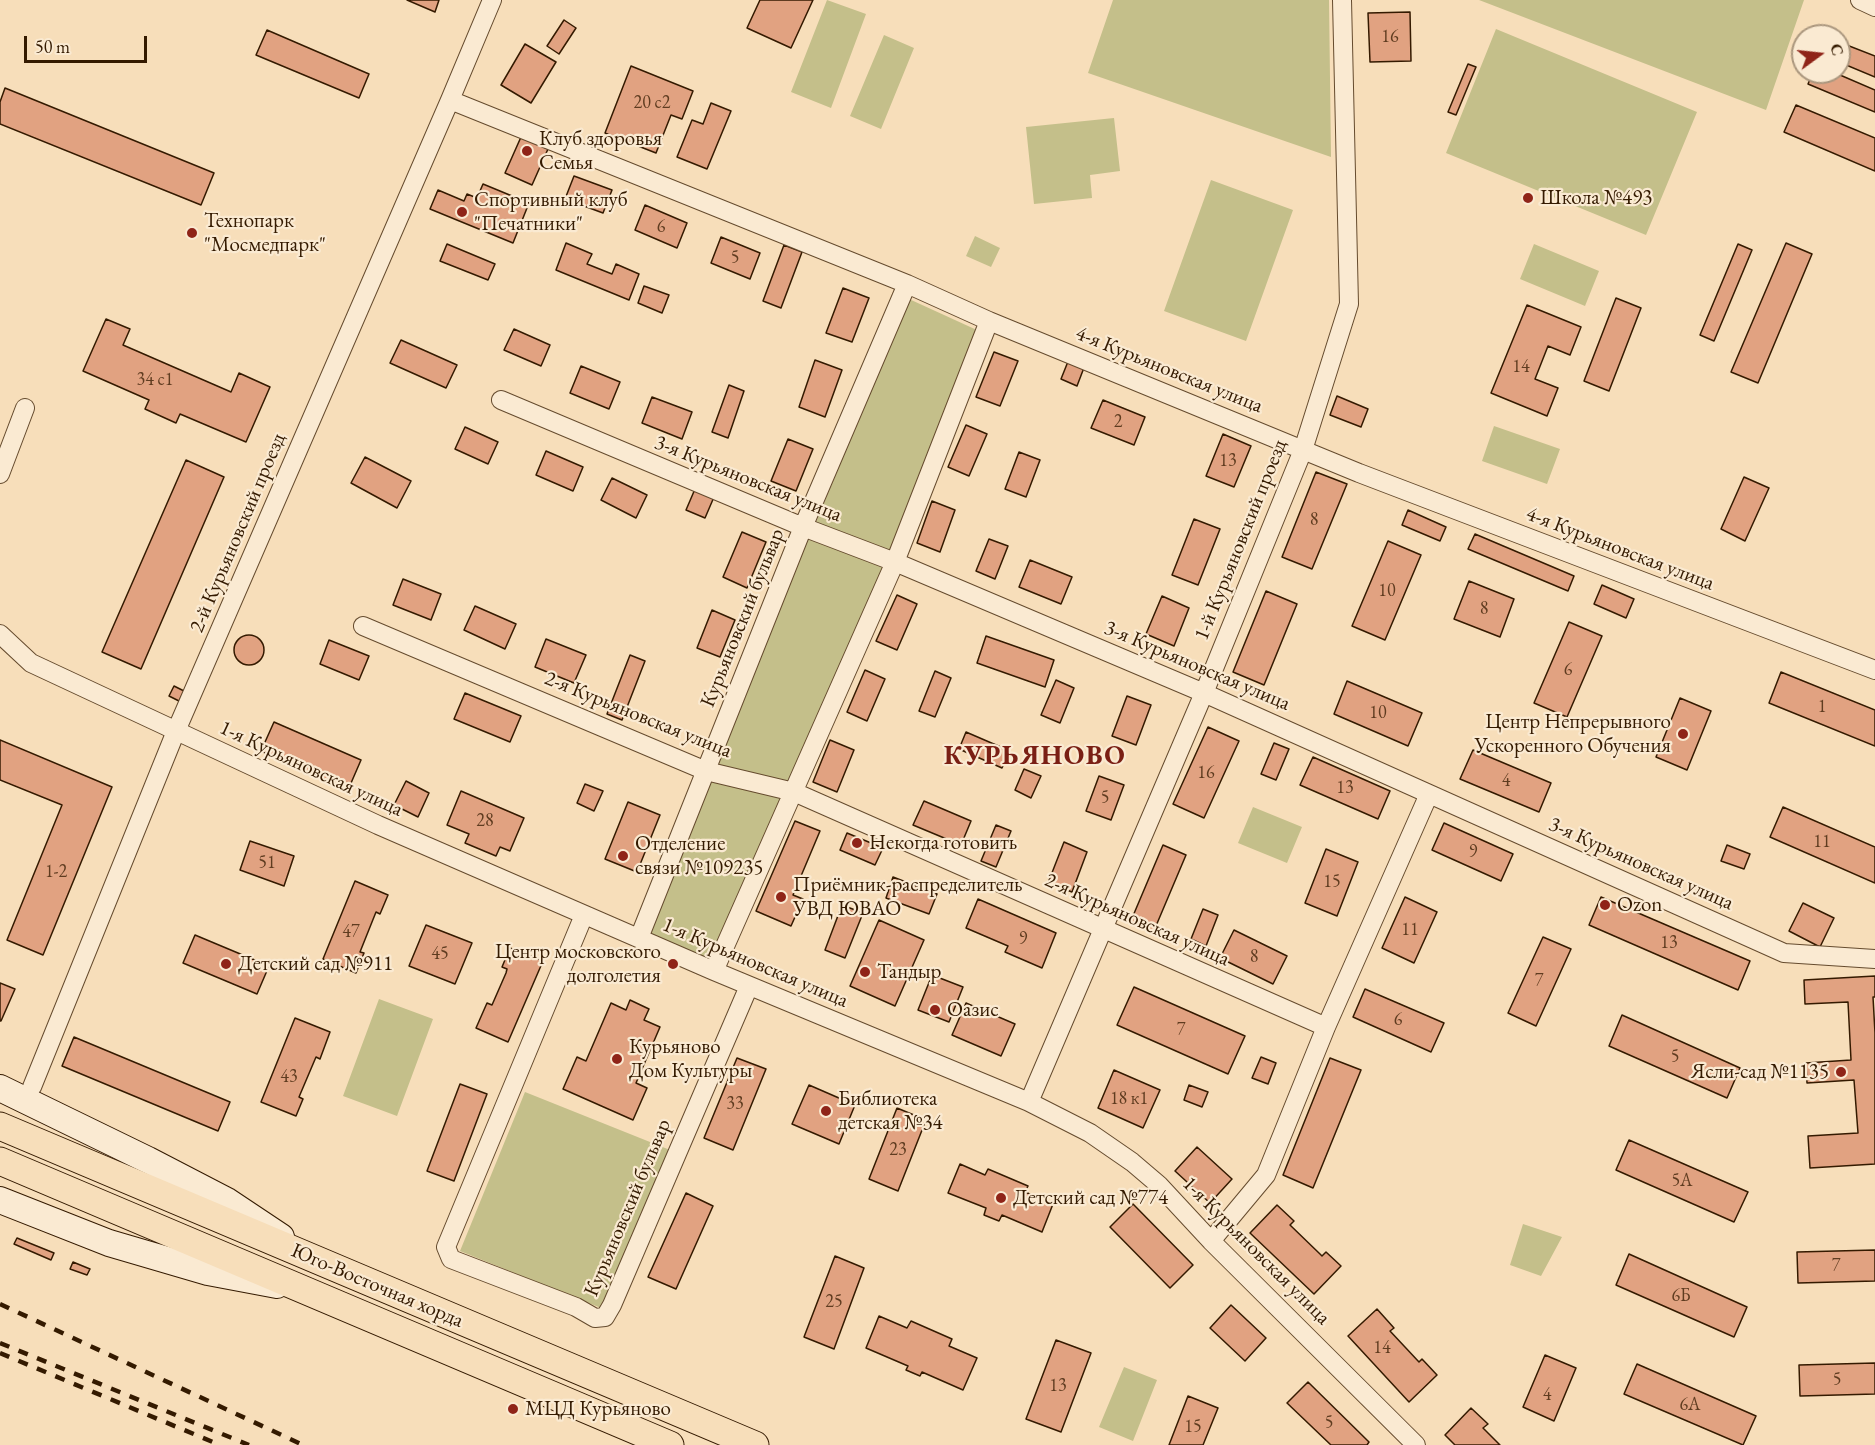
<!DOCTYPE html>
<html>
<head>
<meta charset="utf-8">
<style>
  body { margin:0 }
  #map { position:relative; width:1875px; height:1445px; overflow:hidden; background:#f7deba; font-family:"EB Garamond",serif }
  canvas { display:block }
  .north { position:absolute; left:1791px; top:24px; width:60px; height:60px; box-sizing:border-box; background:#faead2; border:2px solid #ab977e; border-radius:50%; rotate:75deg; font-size:16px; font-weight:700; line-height:24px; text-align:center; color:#341a00 }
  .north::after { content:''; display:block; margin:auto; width:21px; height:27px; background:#8f2418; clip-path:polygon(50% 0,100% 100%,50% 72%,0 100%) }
  .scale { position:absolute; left:24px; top:36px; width:123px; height:27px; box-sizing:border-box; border:3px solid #341a00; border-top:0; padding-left:8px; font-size:18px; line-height:21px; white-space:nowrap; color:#341a00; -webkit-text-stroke:4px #faead2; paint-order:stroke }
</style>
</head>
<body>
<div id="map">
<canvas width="1875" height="1445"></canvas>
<div class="north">С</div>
<div class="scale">50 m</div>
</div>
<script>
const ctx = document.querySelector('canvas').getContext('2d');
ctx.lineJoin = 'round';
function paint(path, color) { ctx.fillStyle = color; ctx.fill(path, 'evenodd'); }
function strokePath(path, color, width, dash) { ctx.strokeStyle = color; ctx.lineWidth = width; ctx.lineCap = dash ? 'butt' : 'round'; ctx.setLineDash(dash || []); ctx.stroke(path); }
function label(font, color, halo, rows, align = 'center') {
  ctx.font = font + ' "EB Garamond",serif'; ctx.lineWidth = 4.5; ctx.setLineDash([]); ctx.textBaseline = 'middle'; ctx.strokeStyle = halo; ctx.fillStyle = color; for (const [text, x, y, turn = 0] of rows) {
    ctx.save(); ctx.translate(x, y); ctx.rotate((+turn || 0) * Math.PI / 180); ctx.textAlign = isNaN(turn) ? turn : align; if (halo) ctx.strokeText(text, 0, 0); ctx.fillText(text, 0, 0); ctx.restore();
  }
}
paint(new Path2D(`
  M827,0L866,14L831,108L791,92Z
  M1113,0H1329L1331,157L1088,73Z
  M1479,0H1804L1766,110Z
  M1496,29L1697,112L1646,235L1446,153Z
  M884,35L914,48L881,129L850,116Z
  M1114,118L1120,171L1090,175L1092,198L1034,204L1026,127Z
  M1211,180L1293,210L1246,341L1164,311Z
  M975,236L1000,248L991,267L966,256Z
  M1534,244L1599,271L1585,306L1520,279Z
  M909,299L979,331L891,551L816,522Z
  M1494,426L1560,449L1547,484L1482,461Z
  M807,537L885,567L789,782L717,766Z
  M711,781L784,797L709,964L649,937Z
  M1253,807L1302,827L1287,863L1238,843Z
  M379,999L433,1019L397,1116L343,1096Z
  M525,1092L670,1150L606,1310L460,1251Z
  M1523,1224L1562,1237L1541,1276L1510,1265Z
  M1124,1367L1157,1380L1133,1441L1099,1427Z`), '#c4bf8a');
const building = new Path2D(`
  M407,0H439L435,12Z
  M760,0H813L791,48L747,28Z
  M1410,12L1411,61L1370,62L1368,13Z
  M564,20L576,28L559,54L547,46Z
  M267,30L369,74L359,98L256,55Z
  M1839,42L1875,56V77L1839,62Z
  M525,44L556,62L531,103L501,85Z
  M1468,64L1476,67L1456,115L1448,112Z
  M631,66L693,91L682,119L671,115L656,153L605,133Z
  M1813,72H1833L1875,90V112L1808,84Z
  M5,88L214,173L201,205L0,124V102Z
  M711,103L731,111L707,169L677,157L692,120L703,124Z
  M1796,105L1875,138V171L1784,132Z
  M521,137L548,149L532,185L505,173Z
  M574,176L612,190L603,213L565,199Z
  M483,184L529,203L513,243L430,209L438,190L464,201L467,194L477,198Z
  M645,205L687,223L677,248L635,230Z
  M721,237L760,253L750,279L711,263Z
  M566,243L592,254L587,264L612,274L616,264L639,274L629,300L556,270Z
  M1786,243L1812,254L1758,383L1731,372Z
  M447,244L495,264L488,280L440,261Z
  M1738,244L1752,250L1714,341L1700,335Z
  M784,245L802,252L781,308L763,301Z
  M644,286L669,295L662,313L638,303Z
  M843,288L869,298L852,342L826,333Z
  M1616,298L1641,308L1609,391L1584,381Z
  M1527,305L1581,327L1570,355L1548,346L1535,379L1558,388L1547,416L1491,393Z
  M106,319L130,329L123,345L231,392L239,373L270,387L246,442L180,414L176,423L145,409L149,400L83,371Z
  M514,329L550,345L541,366L504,350Z
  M401,340L457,365L446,388L390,363Z
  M994,352L1018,361L1000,406L976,397Z
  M1069,359L1085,365L1077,386L1061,379Z
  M815,360L842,370L825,417L799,407Z
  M581,366L620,382L609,409L570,393Z
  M729,385L744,391L728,438L712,432Z
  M1337,396L1368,409L1361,427L1330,415Z
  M652,397L692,412L682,439L642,423Z
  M1103,400L1145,417L1134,445L1091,428Z
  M966,425L987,434L969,476L948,467Z
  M465,427L498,442L488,464L455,449Z
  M1223,434L1251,446L1234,487L1206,476Z
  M788,439L813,449L796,491L771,481Z
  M546,451L583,467L573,491L536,475Z
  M1019,452L1040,460L1026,497L1005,489Z
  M365,457L411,481L397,508L351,483Z
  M186,460L224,477L141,669L102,652Z
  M1316,472L1347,484L1312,569L1282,557Z
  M1744,477L1769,488L1745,541L1721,529Z
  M612,478L647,495L636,518L601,500Z
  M695,489L714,497L705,518L686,510Z
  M932,501L955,510L940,552L917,543Z
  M1408,510L1446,527L1440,541L1402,525Z
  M1194,519L1220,529L1198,585L1172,575Z
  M742,532L766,542L747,588L723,577Z
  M1475,534L1574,576L1568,591L1468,549Z
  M989,539L1008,546L995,579L976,571Z
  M1388,541L1421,555L1385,640L1352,626Z
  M1030,560L1072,577L1061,604L1019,587Z
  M403,579L441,594L431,620L393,605Z
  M1469,581L1514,599L1500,637L1454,619Z
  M1602,585L1634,599L1626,618L1594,604Z
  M1266,591L1297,604L1264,685L1233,672Z
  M897,595L917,604L897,650L876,641Z
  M1162,596L1189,608L1174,646L1146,634Z
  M475,606L516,624L505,649L464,630Z
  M712,610L735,620L720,657L697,648Z
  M1569,622L1602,636L1567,717L1534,703Z
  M234 650a15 15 0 1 1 30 0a15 15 0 1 1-30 0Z
  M986,636L1054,660L1045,687L977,663Z
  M546,639L586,655L574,683L535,667Z
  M329,640L369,656L359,680L320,664Z
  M630,655L645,661L622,720L607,714Z
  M865,670L885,679L867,721L847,712Z
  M935,671L951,678L935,717L919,711Z
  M1781,672L1875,710V746L1769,703Z
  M1056,680L1074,688L1060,723L1041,715Z
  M1347,681L1422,713L1408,746L1334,714Z
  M174,686L184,691L179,701L169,696Z
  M465,693L521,716L510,742L454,719Z
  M1127,696L1151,705L1136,745L1112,736Z
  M1680,698L1711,711L1687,770L1656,757Z
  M274,722L361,760L348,790L261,751Z
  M1208,727L1239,741L1204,818L1173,804Z
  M966,732L1010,751L1002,768L959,749Z
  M0,740L112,787L43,955L7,940L62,805L0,780Z
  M830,740L854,750L837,792L813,782Z
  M1274,743L1289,749L1276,780L1261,774Z
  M1473,750L1551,783L1539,812L1460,779Z
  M1313,757L1390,791L1378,819L1300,785Z
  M1024,769L1041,776L1031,798L1015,790Z
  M1099,776L1124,785L1111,820L1086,811Z
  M406,781L429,793L418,817L394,805Z
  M585,784L603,791L594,811L577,803Z
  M461,791L524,818L510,851L500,847L496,856L465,843L469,834L447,825Z
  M924,801L971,821L961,845L913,825Z
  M628,802L660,815L637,872L605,859Z
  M1783,807L1875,847V883L1770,837Z
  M795,821L820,831L793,895L803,899L791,926L756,911Z
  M1444,823L1513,854L1501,881L1432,850Z
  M996,825L1011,831L996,867L981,861Z
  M847,833L883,848L875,865L840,850Z
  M250,841L294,856L284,886L240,870Z
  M1064,842L1087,852L1072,892L1048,883Z
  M1163,845L1186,855L1153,933L1130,923Z
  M1727,845L1750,854L1744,869L1721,861Z
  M1326,849L1358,862L1337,916L1305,903Z
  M893,877L937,894L929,914L886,898Z
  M355,881L388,895L380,914L376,912L360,952L364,953L356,973L323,959Z
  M1405,897L1437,912L1414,963L1382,948Z
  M1601,897L1750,961L1738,990L1589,925Z
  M978,899L1056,933L1042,968L1005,952L1008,946L966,928Z
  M1803,903L1834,918L1820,947L1789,931Z
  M842,905L863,913L845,958L825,950Z
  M1203,909L1218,915L1206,946L1191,939Z
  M879,920L924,940L895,1006L850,986Z
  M426,925L472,943L455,984L409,966Z
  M1234,930L1287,956L1273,984L1220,958Z
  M195,935L269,966L257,994L183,963Z
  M1543,937L1571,949L1536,1026L1508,1013Z
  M510,948L543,961L508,1042L476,1028L487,1003L492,1005L506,973L507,969L502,967Z
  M932,975L963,987L949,1022L918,1010Z
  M1875,976V997H1873L1875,1033V1164L1810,1168L1808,1136L1858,1133L1854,1080L1807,1083L1806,1063L1851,1060L1848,1002L1805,1004L1804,980Z
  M0,983L15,989L1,1021H0Z
  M1134,987L1245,1036L1228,1074L1117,1025Z
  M1365,989L1444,1023L1431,1052L1353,1017Z
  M630,1000L649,1009L644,1020L660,1027L636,1083L647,1088L633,1120L563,1089L577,1057L586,1061L611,1003L626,1010Z
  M966,1003L1015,1024L1001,1056L952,1035Z
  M1622,1015L1740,1068L1727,1098L1609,1046Z
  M295,1018L330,1032L320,1059L316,1057L299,1097L303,1099L296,1116L261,1102Z
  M74,1037L230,1102L218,1131L62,1066Z
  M1261,1057L1276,1063L1268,1084L1252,1078Z
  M737,1058L766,1069L733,1150L704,1138Z
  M1330,1058L1361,1070L1313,1188L1283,1175Z
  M1114,1070L1160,1090L1143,1128L1098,1108Z
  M460,1084L487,1094L454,1181L427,1171Z
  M809,1085L855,1105L839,1144L792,1124Z
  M1189,1085L1208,1092L1202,1107L1184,1100Z
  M897,1108L926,1120L898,1191L869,1179Z
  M1629,1140L1748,1192L1734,1222L1616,1170Z
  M1197,1147L1232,1179L1210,1203L1175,1171Z
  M960,1164L985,1175L988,1169L1028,1186L1025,1192L1053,1204L1042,1232L1002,1215L999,1221L984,1215L986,1208L948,1193Z
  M686,1193L713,1206L676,1289L648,1277Z
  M1133,1204L1193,1265L1170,1288L1110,1227Z
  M1277,1205L1294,1221L1290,1225L1320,1254L1322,1256L1326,1252L1341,1266L1314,1294L1250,1233Z
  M17,1238L54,1253L51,1260L14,1244Z
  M1875,1250V1281L1798,1283L1797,1252Z
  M1629,1254L1747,1307L1734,1337L1616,1285Z
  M835,1256L864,1268L834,1349L804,1337Z
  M73,1262L90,1269L87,1275L70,1269Z
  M1231,1305L1266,1338L1245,1361L1210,1328Z
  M1377,1309L1394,1328L1390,1331L1419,1362L1422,1359L1437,1375L1409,1402L1348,1336Z
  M879,1316L907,1328L911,1321L952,1339L949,1346L977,1358L963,1390L922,1372L920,1376L906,1370L908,1366L866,1348Z
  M1056,1340L1091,1353L1061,1432L1026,1419Z
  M1545,1355L1576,1368L1554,1421L1523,1407Z
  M1875,1363V1394L1800,1396L1799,1365Z
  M1637,1364L1756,1416L1743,1445L1624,1394Z
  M1308,1382L1369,1442L1367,1445H1331L1287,1403Z
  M1188,1396L1218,1408L1203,1445H1169Z
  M1471,1408L1488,1424L1483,1428L1500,1445H1455L1445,1435Z`);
paint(building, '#e1a281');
strokePath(building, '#341a00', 1.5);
const street = new Path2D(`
  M1860,0L1875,7
  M450,100L907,284L989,321L1359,473L1875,670
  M501,400L803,527L895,562L1204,693L1784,953L1875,959
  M0,474L25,408
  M363,626L706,771L794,792L1326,1027
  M0,634L31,663L378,825L714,971L1029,1102L1090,1133L1132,1162L1159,1185L1211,1241L1416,1445
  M584,915L446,1247L451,1259L576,1307L595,1318L605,1317L612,1305L749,986
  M639,938L803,527L907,284
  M714,971L895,562L989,321
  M32,1087L176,731L450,100L492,0
  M1029,1102L1204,693L1303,450L1349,304L1342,0
  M1211,1241L1266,1175L1326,1027L1429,794`);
const secondary = new Path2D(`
  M0,1088L148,1160L227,1201L281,1237
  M0,1200L109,1243L208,1272L277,1285`);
const primary = new Path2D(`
  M0,1126L755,1445
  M0,1161L670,1445`);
strokePath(street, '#654b2e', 20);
strokePath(secondary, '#341a00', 28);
strokePath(primary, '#341a00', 29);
strokePath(street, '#faead2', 18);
strokePath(secondary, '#faead2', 26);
strokePath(primary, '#f7deba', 27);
strokePath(new Path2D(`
  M0,1304L303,1445
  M0,1343L249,1445
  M0,1353L220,1445`), '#341a00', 4.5, [10, 10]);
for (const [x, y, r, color] of [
  [527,151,6,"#8f2418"],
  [1528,198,6,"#8f2418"],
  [462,212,6,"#8f2418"],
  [192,233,6,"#8f2418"],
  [1683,734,6,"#8f2418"],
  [857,843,6,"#8f2418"],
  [623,856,6,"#8f2418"],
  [781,897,6,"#8f2418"],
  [1605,905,6,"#8f2418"],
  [226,964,6,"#8f2418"],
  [673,964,6,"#8f2418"],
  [865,972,6,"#8f2418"],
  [935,1010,6,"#8f2418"],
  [617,1059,6,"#8f2418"],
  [1841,1072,6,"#8f2418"],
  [826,1111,6,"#8f2418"],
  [1001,1198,6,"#8f2418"],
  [513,1409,6,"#8f2418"]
]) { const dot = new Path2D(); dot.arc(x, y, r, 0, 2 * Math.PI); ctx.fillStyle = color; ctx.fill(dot); strokePath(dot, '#faead2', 2); }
label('18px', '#5f3c20', null, [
  ["16",1390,37],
  ["20 с2",652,103],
  ["6",661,227],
  ["5",735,258],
  ["14",1521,367],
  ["34 с1",155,380],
  ["2",1118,422],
  ["13",1228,461],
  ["8",1314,520],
  ["10",1387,591],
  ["8",1484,609],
  ["6",1568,670],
  ["1",1822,707],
  ["10",1378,713],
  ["16",1206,773],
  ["4",1506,781],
  ["13",1345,788],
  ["5",1105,798],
  ["28",485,821],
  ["11",1822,842],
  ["9",1473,852],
  ["51",267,863],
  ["1-2",56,872],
  ["15",1332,882],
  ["11",1410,930],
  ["47",351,932],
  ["9",1023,939],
  ["13",1669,943],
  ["45",440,954],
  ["8",1254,957],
  ["7",1539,981],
  ["6",1398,1020],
  ["7",1181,1030],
  ["5",1675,1057],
  ["43",289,1077],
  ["18 к1",1129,1099],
  ["33",735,1104],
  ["23",898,1150],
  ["5А",1682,1181],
  ["7",1836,1266],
  ["6Б",1681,1296],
  ["25",834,1302],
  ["14",1382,1348],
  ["5",1837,1380],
  ["13",1058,1386],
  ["4",1547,1395],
  ["6А",1690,1405],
  ["5",1329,1423],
  ["15",1193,1427]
]);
label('21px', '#341a00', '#faead2', [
  ["Клуб здоровья",539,139],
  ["Семья",539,163],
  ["Школа №493",1540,198],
  ["Спортивный клуб",474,200],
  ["\"Печатники\"",474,224],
  ["Технопарк",204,221],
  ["\"Мосмедпарк\"",204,245],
  ["Центр Непрерывного",1671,722,"right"],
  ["Ускоренного Обучения",1671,746,"right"],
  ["Некогда готовить",869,843],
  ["Отделение",635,844],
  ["связи №109235",635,868],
  ["Приёмник-распределитель",793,885],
  ["УВД ЮВАО",793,909],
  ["Ozon",1617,905],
  ["Центр московского",661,952,"right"],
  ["долголетия",661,976,"right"],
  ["Детский сад №911",238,964],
  ["Тандыр",877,972],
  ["Оазис",947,1010],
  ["Курьяново",629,1047],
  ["Дом Культуры",629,1071],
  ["Ясли-сад №1135",1829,1072,"right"],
  ["Библиотека",838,1099],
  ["детская №34",838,1123],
  ["Детский сад №774",1013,1198],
  ["МЦД Курьяново",525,1409]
], 'left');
label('21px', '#341a00', '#faead2', [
  ["4-я Курьяновская улица",1169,370,22],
  ["3-я Курьяновская улица",748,479,22],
  ["2-й Курьяновский проезд",238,533,-67],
  ["1-й Курьяновский проезд",1241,540,-68],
  ["4-я Курьяновская улица",1620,549,21],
  ["Курьяновский бульвар",743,618,-68],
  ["3-я Курьяновская улица",1197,666,23],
  ["2-я Курьяновская улица",638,715,22],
  ["1-я Курьяновская улица",311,769,25],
  ["3-я Курьяновская улица",1641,864,24],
  ["2-я Курьяновская улица",1137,920,24],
  ["1-я Курьяновская улица",755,963,23],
  ["Курьяновский бульвар",628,1208,-67],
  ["1-я Курьяновская улица",1256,1251,45],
  ["Юго-Восточная хорда",377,1286,23]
]);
ctx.letterSpacing = '1.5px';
label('bold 27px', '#7a1f14', '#faead2', [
  ["КУРЬЯНОВО",1035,757]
]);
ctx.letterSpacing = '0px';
</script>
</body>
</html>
